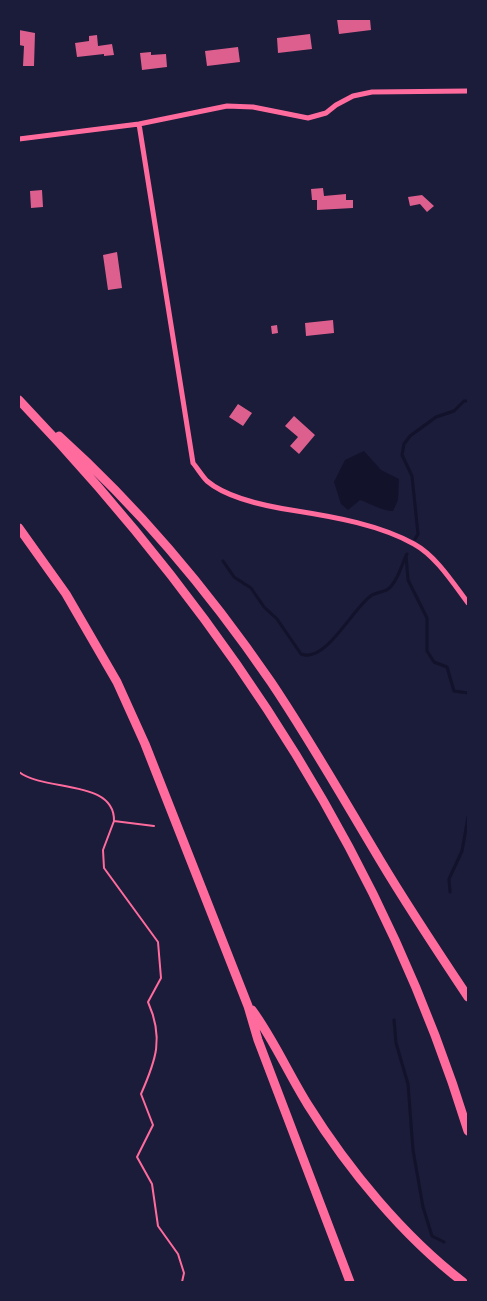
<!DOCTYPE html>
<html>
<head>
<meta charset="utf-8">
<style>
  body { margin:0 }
  #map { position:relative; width:487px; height:1301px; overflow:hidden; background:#1b1b3a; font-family:"Alegreya Sans",sans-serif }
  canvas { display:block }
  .frame { position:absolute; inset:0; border:20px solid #1b1b3a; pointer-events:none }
</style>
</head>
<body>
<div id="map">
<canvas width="487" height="1301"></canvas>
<div class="frame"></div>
</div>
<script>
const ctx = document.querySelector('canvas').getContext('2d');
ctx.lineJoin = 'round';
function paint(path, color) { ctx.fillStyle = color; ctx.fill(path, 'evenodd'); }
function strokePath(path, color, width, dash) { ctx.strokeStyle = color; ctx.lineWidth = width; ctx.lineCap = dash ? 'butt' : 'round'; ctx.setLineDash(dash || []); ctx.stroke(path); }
paint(new Path2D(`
  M364,451L381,470L399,479L398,500L393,511C382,511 372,504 360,500L348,510L341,504L334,482L345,460Z`), '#12122b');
strokePath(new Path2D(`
  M415,539L418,534L412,476L402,455L404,444L410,436L436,417L454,411L464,401H468
  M406,555L408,580L427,618V651L434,662L447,667L454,691L468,693
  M223,561L234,577L251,588L264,607L277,619L301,654C326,664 353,607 372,595C379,591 387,593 392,585C399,577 402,563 407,554
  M450,892L449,879L462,851L468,817
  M394,1020L396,1043L408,1084L413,1150L423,1207L432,1236L444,1242`), '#12122b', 3);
paint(new Path2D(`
  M337,19H370L371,30L339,34Z
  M19,30L35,33L34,66H23L24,46L19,45Z
  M310,34L312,49L278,53L277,38Z
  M97,35L98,46L112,44L114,55L104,56V54L77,57L75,43L89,41V36Z
  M238,47L240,62L207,66L205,51Z
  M151,52V55L166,54L167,67L142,70L140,53Z
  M323,188L324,196L346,194V200H353V208L317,210V200H312L311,189Z
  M42,190L43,207L31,208L30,191Z
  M422,195L434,206L427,212L420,204L410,206L408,197Z
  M117,252L122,288L108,290L103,255Z
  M333,320L334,333L306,336L305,323Z
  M277,325L278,333L272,334L271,326Z
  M238,404L252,413L243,426L229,417Z
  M294,416L315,435L299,454L290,446L298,437L285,426Z`), '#dd5f8e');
strokePath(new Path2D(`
  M19,772C45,792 115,779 114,821L154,826
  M114,821L103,850L104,868L158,942L161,978L148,1002C164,1038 156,1060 141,1094L153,1125L137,1157L152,1184L158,1226L178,1254L184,1273L182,1282`), '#ff6b9d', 2);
strokePath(new Path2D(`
  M139,124L193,463C198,469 202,476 207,481C228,499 270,507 297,511C335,517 380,525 414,544C436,556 453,583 468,603
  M19,139L139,124L227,106L253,107L308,118L326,113L336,105L353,96L372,92L468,91`), '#ff6b9d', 5);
strokePath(new Path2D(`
  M19,400C219,609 382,852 468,1131
  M59,436C140,509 210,593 271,682C310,740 344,800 380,860C408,907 438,952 468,997
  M19,528L66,594L117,682L145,744L248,1006L258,1040L350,1282
  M252,1010C274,1040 288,1073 308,1105C348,1169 403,1236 463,1282`), '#ff6b9d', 9);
</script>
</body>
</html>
